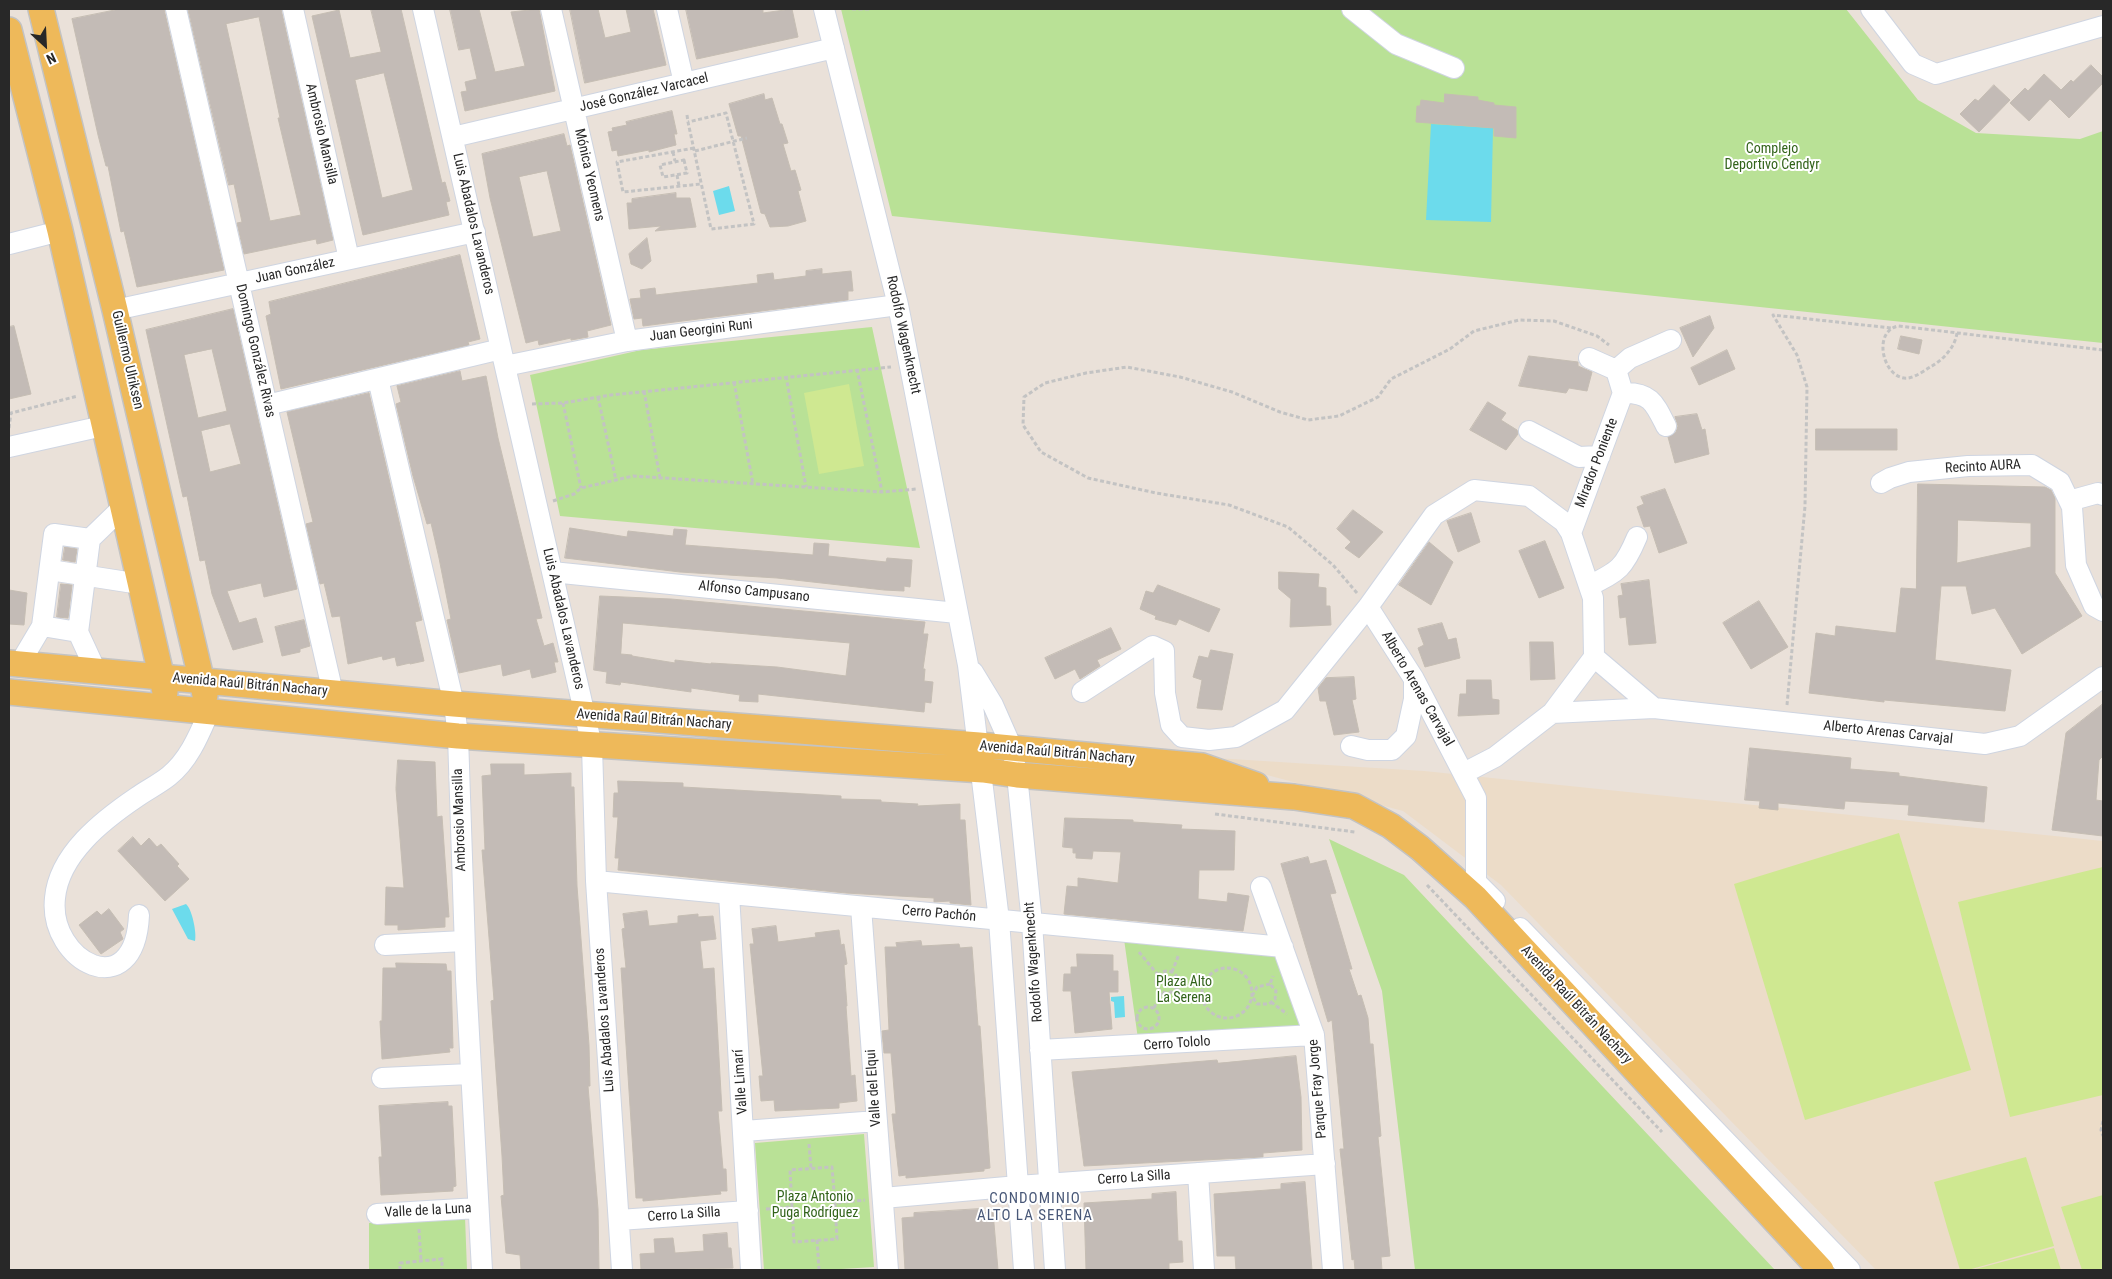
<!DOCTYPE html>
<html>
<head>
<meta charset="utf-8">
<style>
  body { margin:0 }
  #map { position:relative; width:2112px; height:1279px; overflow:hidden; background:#eae1d9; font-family:"Roboto Condensed",sans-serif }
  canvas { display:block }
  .frame { position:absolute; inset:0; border:10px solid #282828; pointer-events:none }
  .north { position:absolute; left:20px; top:20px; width:50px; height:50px; -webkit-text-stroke:4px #fff; paint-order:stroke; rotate:155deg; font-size:14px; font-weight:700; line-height:20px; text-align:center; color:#282828 }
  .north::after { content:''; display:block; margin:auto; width:18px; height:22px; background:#282828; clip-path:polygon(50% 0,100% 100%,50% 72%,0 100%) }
</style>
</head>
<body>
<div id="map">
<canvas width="2112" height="1279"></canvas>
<div class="frame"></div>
<div class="north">N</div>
</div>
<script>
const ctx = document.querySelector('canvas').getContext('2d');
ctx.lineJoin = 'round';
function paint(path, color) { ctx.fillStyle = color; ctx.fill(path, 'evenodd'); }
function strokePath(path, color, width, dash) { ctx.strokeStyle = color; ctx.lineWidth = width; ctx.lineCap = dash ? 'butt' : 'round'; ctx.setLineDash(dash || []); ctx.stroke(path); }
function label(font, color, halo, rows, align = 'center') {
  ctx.font = font + ' "Roboto Condensed",sans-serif'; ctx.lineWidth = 4; ctx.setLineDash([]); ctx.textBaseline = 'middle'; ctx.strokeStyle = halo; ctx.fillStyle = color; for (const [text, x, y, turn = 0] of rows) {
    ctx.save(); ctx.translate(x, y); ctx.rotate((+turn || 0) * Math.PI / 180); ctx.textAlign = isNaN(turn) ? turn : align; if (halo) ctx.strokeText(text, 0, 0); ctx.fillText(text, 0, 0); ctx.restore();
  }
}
paint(new Path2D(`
  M1199,757L1424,771L2103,841V1270H1876L1501,885L1403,811Z`), '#ecdcc8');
paint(new Path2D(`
  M841,9H1846L1918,100L1976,133L2080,139L2103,131V343L892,216Z
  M872,327L920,548L560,516L530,375L641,350Z
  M1329,839L1404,875L1775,1270H1415L1382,991Z
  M1123,932L1283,947L1314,1035L1139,1046Z
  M864,1134L874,1267L825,1270H764L755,1143Z
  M465,1217L467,1270H369V1223Z`), '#b9e196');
paint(new Path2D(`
  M849,384L864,466L819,474L804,393Z
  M1899,833L1971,1070L1805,1120L1734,884Z
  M2103,867V1095L2010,1117L1958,902Z
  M2026,1157L2054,1246L1968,1270H1960L1947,1227L1980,1218L1947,1227L1934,1182Z
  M2103,1195V1270H2082L2061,1207Z
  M2054,1248L2061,1270H1972Z`), '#cfe891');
paint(new Path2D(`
  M1431,124L1493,128L1491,222L1426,220Z
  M729,186L735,211L719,215L713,191Z
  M186,904C192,909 197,933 195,941L188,939L172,909Z
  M1124,996L1125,1017L1115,1018L1114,1002L1111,1001V997Z`), '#6cdbec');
const building = new Path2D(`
  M120,9H164L224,270L137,287L124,231L121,232L108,166H106L98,135L72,19Z
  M188,9H281L333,240L317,244L316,239L244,254L237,223L242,222L234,184L229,185ZM259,17L280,118H278L301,215L270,221L226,24Z
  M371,9H401L442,183L445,182L450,201L446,202L449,215L363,235L312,16L339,10L350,58L381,52ZM384,73L413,190L382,198L355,80Z
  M450,9H479L495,72L525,66L511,12L539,9L555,91L465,111L461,92L467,91L465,82L477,79L470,48L459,50Z
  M570,9H598L605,38L631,32L626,9H653L666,65L585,83Z
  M686,9H763V13L792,9L798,37L697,59Z
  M2091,65L2103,77V83L2069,118L2050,99L2029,121L2010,103L2025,88L2028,91L2044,74L2061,90L2071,80L2073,82Z
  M1994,85L2010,100L1979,132L1960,114L1975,99L1978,101Z
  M764,94L765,100L772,98L780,124H782L788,143L783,144L791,171L795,170L801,190L798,191L806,221L788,226L770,227L765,214L761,213L741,136H738L729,104Z
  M1445,94L1478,97V100L1494,103V105L1516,107V138L1494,136V128L1416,122L1417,106H1420L1421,100L1444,103Z
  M672,111L677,134H674L676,145L649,152V150L618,156L617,150L612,151L608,132L613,131L612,128L627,125L626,122Z
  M564,134L567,146L570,145L611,325L587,331L588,337L571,340V338L539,345L538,340L526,343L490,198L482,154ZM547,171L561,231L533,237L519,177Z
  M676,193V198H690L696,227L655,231L661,226L629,229L627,203H632V199Z
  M647,238L651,261L642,269L631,264L629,254Z
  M460,255L480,339L468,342L469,345L281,389L266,316L271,314L269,302Z
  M822,269V274L851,271L853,291H848V300L643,326L642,318L634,319L630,299L641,298L640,290L655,288L656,295L758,283L757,275L773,273L774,280L806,276V271Z
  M233,309L297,589L264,597L261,583L227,591L239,623L256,618L263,642L233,650L212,594L205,560L200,561L187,496L183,497L146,330ZM212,349L227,411L198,418L184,355ZM230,424L241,464L210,472L201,431Z
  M1710,316L1714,328L1693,357L1680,328Z
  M14,326L31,394L9,399V327Z
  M1901,336L1922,340L1919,354L1898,349Z
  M1727,350L1735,369L1699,385L1691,368Z
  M1529,356L1578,362V366L1592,372L1587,391L1569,388L1566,393L1519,386Z
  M460,371L462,381L486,376L498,438L542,618L536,619L544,646L553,643L558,662H554L556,672L532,678L530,669L503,676L501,664L459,673L447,620L451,619L439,558L431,523L427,524L413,476L396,404L401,402L397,386Z
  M369,393L422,620L415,622L424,661L410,664V663L397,666L395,657L383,660L382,656L348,664L340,616L332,617L324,583L320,584L306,524L313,522L287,412Z
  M1488,402L1506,413L1501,420L1517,430L1518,434L1506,450L1470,430Z
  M1697,414L1702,430L1705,429L1709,454L1675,463L1668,437L1676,432L1678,426L1675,417Z
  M1816,429H1897V450H1816Z
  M1918,484L2045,487L2051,490L2055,498V573L2082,616L2022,654L1995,608L1972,614L1966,586H1941L1935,660L2011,670L2005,711L1884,700V702L1809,693L1816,633L1835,636L1836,626L1896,633L1901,588L1916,589ZM1958,520L2031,523V547L1957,563Z
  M1665,489L1687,543L1659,553L1650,526L1644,527L1637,507L1644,504L1641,497Z
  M1353,510L1383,532L1359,558L1345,548L1351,542L1337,529Z
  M1471,513L1480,542L1458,552L1447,521Z
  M570,528L627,537L628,531L673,536L674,529L687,530L685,545L813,555L814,543L829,544L828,556L886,562L887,558L912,560L910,587L904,586V591L884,590L777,578L680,572L565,558Z
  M1545,541L1564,588L1539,598L1519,551Z
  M1429,542L1453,562L1431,605L1399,585Z
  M65,547L77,549L75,562L63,560Z
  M1279,572L1319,574L1318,587L1326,588V606H1330L1331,625L1290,627L1291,599L1279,589Z
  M1649,580L1656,643L1629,645L1626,617L1620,618L1618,596L1623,595L1621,584Z
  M61,584L72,585L68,618L57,617Z
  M1158,585L1220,609L1209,632L1179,619L1176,625L1155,619L1156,616L1140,609L1146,591L1153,593Z
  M9,590L27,593L24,625L9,624Z
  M600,596L671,599L925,622L923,634H928L923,669H925L924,681L933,682L931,703L925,702L924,712L758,694V702L739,701L740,695L691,688V692L621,682L620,685L606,683L607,672L594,670ZM623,623L850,643L846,676L777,667L711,663V664L675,660V663L632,656V655L621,654Z
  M1759,601L1788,647L1751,669L1723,623Z
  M304,620L310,646L300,649V652L282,656L275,627Z
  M1442,623L1448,640L1456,638L1460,658L1425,667L1418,648L1424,645L1418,629Z
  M1111,628L1121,649L1097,660L1100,666L1080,679L1075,669L1055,679L1045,658Z
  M1530,642H1553L1555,679L1531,680Z
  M1211,650L1233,654L1222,710L1197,708L1202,680L1193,677L1199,656L1208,658Z
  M1354,677L1356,699L1352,700L1359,732L1334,735L1326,701H1320L1318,688L1326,678Z
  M1467,680H1491L1492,699L1499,700V714L1458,716L1460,694H1466Z
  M2103,704V756L2099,760L2096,800L2103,801V836L2052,830L2066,733Z
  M1750,748L1851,758L1850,769L1899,773V776L1987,787L1984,822L1908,815L1909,805L1845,801L1844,809L1778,803V810L1759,808L1760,801L1745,800Z
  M398,760L435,762L437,817L442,816L449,917H445V927L398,930V925H385L386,887L404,888L396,789Z
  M491,764H524V775L571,773V787H574L577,886L589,1045L590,1086H588L598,1209L599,1270H521L520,1255L506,1253L501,1196L504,1195L502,1156L491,1001L494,1000L482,850H485L482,776L491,775Z
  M618,781L683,783V787L841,796V799L881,800V802L918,804L917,806L960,804V820H965L971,905L950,903V901L934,902V898L846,893L618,870L619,858H615L618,817H613L614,793H618Z
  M1065,818L1133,820V822L1182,825L1181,829L1235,831L1234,870H1199L1198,899L1227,902L1228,893L1249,896L1243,931L1064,914L1067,886L1078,887V878L1118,883L1121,852L1093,851L1092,859L1076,858V853H1073V848L1063,847Z
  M133,837L141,846L149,838L157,847L161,844L179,864L177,866L189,879L165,901L118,851Z
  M1308,857L1310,864L1326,860L1336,893L1330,894L1352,969H1349L1358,996L1361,995L1368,1018L1370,1044H1373L1381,1136L1378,1137L1390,1256L1381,1257L1382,1270H1355L1354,1259L1352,1260L1340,1149H1344L1332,1020L1328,1022L1281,864Z
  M109,909L124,929L120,932L123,939L101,954L79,925L97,911L101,915Z
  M647,911L649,926L678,923V916L698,914V917L713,916L716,939L700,941L703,969L714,968L722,1111H718L723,1169H726L727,1191H720L721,1194L643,1201V1198H636L621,968H626L622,929L625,928L623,914Z
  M776,926L778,942L816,937L815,933L839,930L841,945L844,944L847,964L844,965L847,1006H846L851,1076L855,1075L857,1101L839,1103V1108L775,1111L774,1100L761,1101L759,1076H763L750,944H754L752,929Z
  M921,941L922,946L959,944L960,948L972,947L978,1026H980L990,1168L984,1169V1171L906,1178V1175L899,1176L892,1114H896L891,1053H884L882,1031L889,1030L885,947H897L896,943Z
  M1077,954L1113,955V971H1118V992H1109L1112,1029L1075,1033L1071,991H1063L1064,974H1071V967H1077Z
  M396,963L446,964L447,971H451L453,1048H449L450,1052L382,1059L380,1021H382L383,968H396Z
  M1296,1056L1301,1097L1302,1150L1263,1153V1157L1084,1166L1072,1072L1217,1060L1218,1063Z
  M448,1102V1106H452L456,1186L453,1187V1191L381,1195L379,1157H382L379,1106Z
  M1305,1182L1312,1270H1236L1235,1256H1217L1214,1194L1281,1189V1184Z
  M1176,1192L1178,1241H1182L1183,1262L1169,1263V1270H1086L1084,1203L1152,1199V1194Z
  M980,1209L981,1213L993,1212L998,1270H905L902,1218L914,1217V1213Z
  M727,1233L728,1248H731L733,1268L641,1270L640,1254L655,1253L654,1239L673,1238L675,1253L704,1251L703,1235Z`);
paint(building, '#c3bbb6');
strokePath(building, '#c5bdb3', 1);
const minor = new Path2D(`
  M176,9L333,693
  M293,9L349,259
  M423,9L592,746L596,881L622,1270
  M551,9L627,341
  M667,9L684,83
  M824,9L898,305L968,665L999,920L1024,1270
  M1352,9L1396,44L1454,68
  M1871,9L1913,64L1936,74L2103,26
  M453,137L834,48
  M9,244L60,231
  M115,310L475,232
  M1589,358L1616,370
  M505,366L627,341L898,305
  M378,379L454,704L458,736L466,979L482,1270
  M1623,393L1616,370L1630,358L1671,340
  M1623,393C1651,392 1655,404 1666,426
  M267,405L501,349
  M1529,431L1579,457L1600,456
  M9,447L103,426
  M1881,483L1890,478L1909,472L1968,466L2032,465L2060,482L2072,507L2076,565L2094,606L2103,611
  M2069,501L2098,493L2103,495
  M1571,533L1623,393
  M50,570L140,584
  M552,572L957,613
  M1589,586C1619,571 1624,568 1637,537
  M1368,607L1414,679L1476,798V882L1495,901
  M42,626L78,632
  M20,663L42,626L54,534L90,539
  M96,671L78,632L90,539L123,507
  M973,672L993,705L1012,748L1017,775L1032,923L1055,1270
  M1082,692L1153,646L1164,651L1165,693L1171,725L1182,737L1209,740L1236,737L1285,710L1368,607L1434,515L1474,490L1529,496L1564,522L1571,533L1593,598L1594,657
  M1552,713L1594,657L1654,708
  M1351,746L1368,750H1392L1406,736L1414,699V679
  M1464,773L1495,757L1552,713L1654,708L1985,744L2020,736L2103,677
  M596,881L1283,947
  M1261,887L1314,1035L1333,1270
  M729,894L751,1270
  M861,907L888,1270
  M139,915C135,1007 48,962 55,898C59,854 103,820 137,797C147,790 159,784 169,776C189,760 199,735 209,712
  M1520,928L1850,1270
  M385,945L464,941
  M1040,1050L1314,1035
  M382,1078L470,1074
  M744,1131L877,1121
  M1198,1173L1204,1270
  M883,1198L1018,1186L1325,1164
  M377,1214L478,1208
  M619,1220L748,1211`);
const major = new Path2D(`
  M41,9L115,310L205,695
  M9,30L60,231L165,692
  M9,663L454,704L979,745L1202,766L1256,785
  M9,692L458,736L983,770L1017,775L1294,797L1354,806L1391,826L1420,848L1475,897L1821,1270`);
strokePath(minor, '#cfd5e1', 22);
strokePath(major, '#c3c3c3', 28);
strokePath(new Path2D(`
  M852,9H870
  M687,115L688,122L711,229L754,224L726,113L688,122
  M694,148L617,162L623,192L701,184
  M695,151L747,138
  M673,152L675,161
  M684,160L687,173L663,177L660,165Z
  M677,175L679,186
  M1957,333C1955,347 1944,359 1932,366C1925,370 1916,377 1908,378C1884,381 1871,332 1898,326L2103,350
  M857,369L882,492
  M786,376L806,487
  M734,382L753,484
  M644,391L660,478
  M598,397L616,480
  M563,403L581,488
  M532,404L563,403L611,395L891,367
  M9,428L11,413L78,396
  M553,501L574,494L581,488L633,476L882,492L917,489
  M1357,593L1333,565L1288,527L1229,505L1156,493L1088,478L1041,452L1023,425L1024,397L1045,383L1086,373L1127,367L1180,377L1232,392L1280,412L1308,420L1339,416L1378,397L1391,379L1450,349L1474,331L1519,320L1554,321L1597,336L1609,345
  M1787,705L1805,506L1807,387L1797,355L1773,315L1891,328
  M1215,814L1355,832
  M1427,885L1662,1132
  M1139,952L1158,975
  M1202 993a25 25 0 1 1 50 0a25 25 0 1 1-50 0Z
  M1156 982a11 11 0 1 1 22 0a11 11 0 1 1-22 0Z
  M1172,972L1179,954
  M1270,984L1257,987L1252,996L1257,1004H1269L1275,999L1276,991L1270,984L1273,976
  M1176,988L1191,1001L1204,1004
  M1271,1002L1287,1014
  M1137 1018a11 11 0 1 1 22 0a11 11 0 1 1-22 0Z
  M1154,1008L1162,992
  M2103,1121L2101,1130L2103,1136
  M809,1144L811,1168
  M792,1207L790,1170L832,1167L835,1203
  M766,1209L792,1207L794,1242L837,1239L835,1203L865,1200
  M419,1229L421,1261
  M817,1240L819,1270
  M400,1270V1263L442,1259V1270`), '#c3c3c3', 3, [4, 2.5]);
strokePath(minor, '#fff', 20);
strokePath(major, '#eeb95a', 25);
label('14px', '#282828', '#fff', [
  ["José González Varcacel",644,93,-13],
  ["Ambrosio Mansilla",321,134,77],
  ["Mónica Yeomens",589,175,77],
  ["Luis Abadalos Lavanderos",473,224,77],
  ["Juan González",295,271,-12],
  ["Juan Georgini Runi",701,331,-7],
  ["Rodolfo Wagenknecht",903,335,78],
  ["Domingo González Rivas",255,351,77],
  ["Guillermo Ulriksen",127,360,77],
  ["Mirador Poniente",1597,463,-69],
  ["Recinto AURA",1983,467,-3],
  ["Alfonso Campusano",754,592,6],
  ["Luis Abadalos Lavanderos",563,619,77],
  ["Avenida Raúl Bitrán Nachary",250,685,5],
  ["Alberto Arenas Carvajal",1417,689,60],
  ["Avenida Raúl Bitrán Nachary",654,720,4],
  ["Alberto Arenas Carvajal",1888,733,6],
  ["Avenida Raúl Bitrán Nachary",1057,753,5],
  ["Ambrosio Mansilla",460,820,-92],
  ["Cerro Pachón",939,914,5],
  ["Rodolfo Wagenknecht",1034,962,-94],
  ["Avenida Raúl Bitrán Nachary",1576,1005,47],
  ["Luis Abadalos Lavanderos",605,1020,-94],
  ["Cerro Tololo",1177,1044,-4],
  ["Valle Limarí",741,1082,-94],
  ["Valle del Elqui",874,1088,-94],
  ["Parque Fray Jorge",1318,1089,-95],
  ["Cerro La Silla",1134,1178,-4],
  ["Valle de la Luna",428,1211,-3],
  ["Cerro La Silla",684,1215,-4]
]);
label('14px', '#32631a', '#fff', [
  ["Complejo",1772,149],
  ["Deportivo Cendyr",1772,165],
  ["Plaza Alto",1184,982],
  ["La Serena",1184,998],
  ["Plaza Antonio",815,1197],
  ["Puga Rodríguez",815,1213]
]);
ctx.letterSpacing = '1px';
label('15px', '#495878', '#fff', [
  ["CONDOMINIO",1035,1199],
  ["ALTO LA SERENA",1035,1216]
]);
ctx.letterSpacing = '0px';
</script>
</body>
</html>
